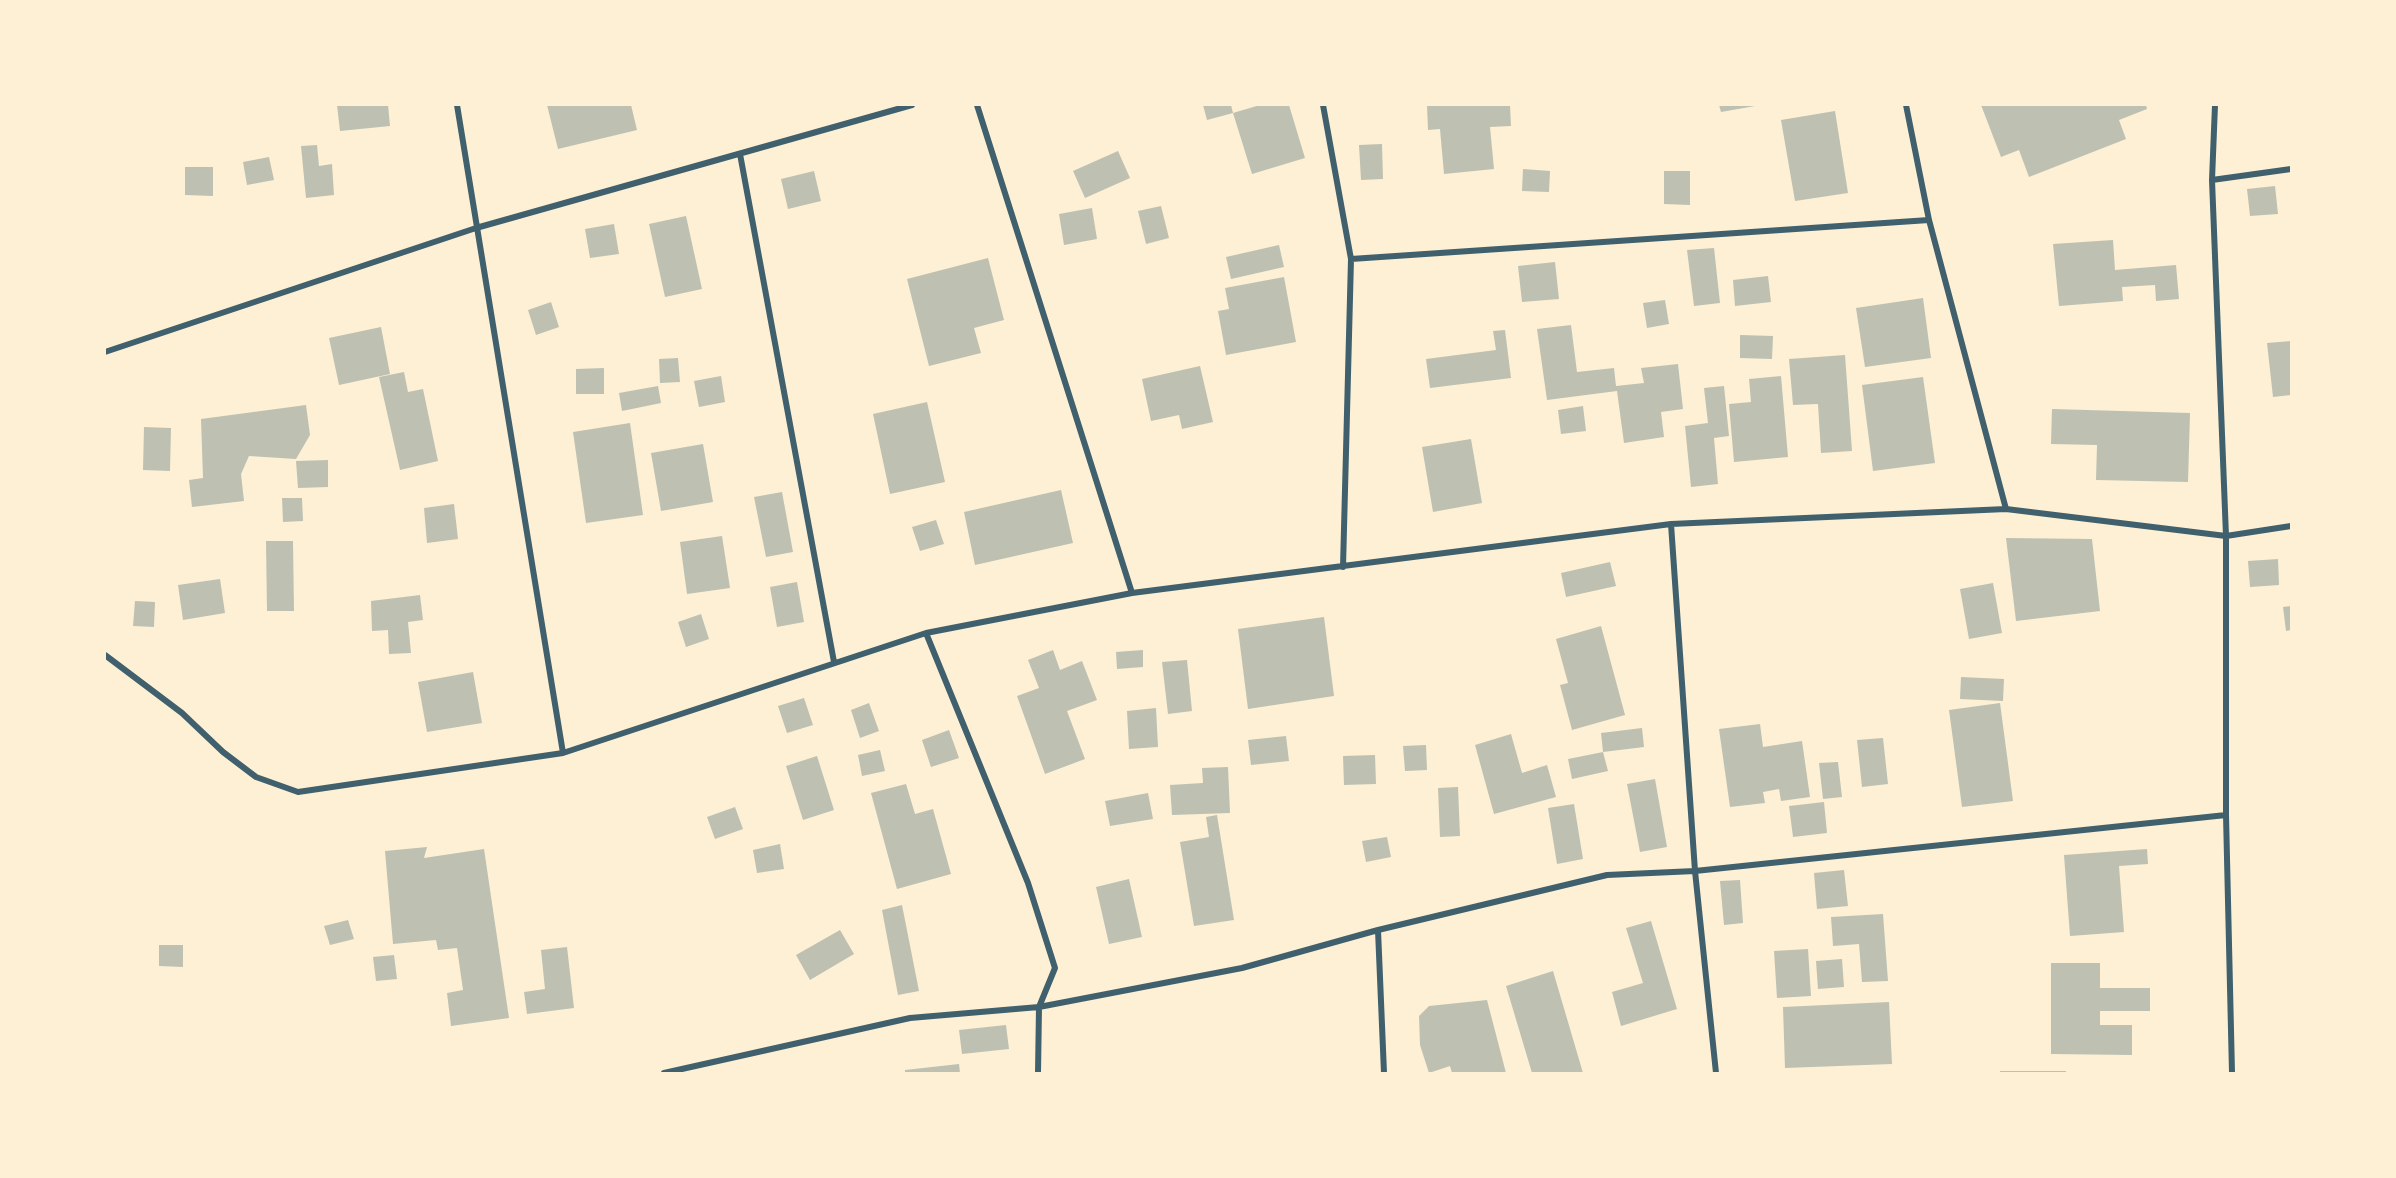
<!DOCTYPE html>
<html>
<head>
<meta charset="utf-8">
<style>
  body { margin:0 }
  #map { position:relative; width:2396px; height:1178px; overflow:hidden; background:#fdf0d5; font-family:Manrope,sans-serif }
  canvas { display:block }
  .frame { position:absolute; inset:0; border:106px solid #fdf0d5; pointer-events:none }
</style>
</head>
<body>
<div id="map">
<canvas width="2396" height="1178"></canvas>
<div class="frame"></div>
</div>
<script>
const ctx = document.querySelector('canvas').getContext('2d');
ctx.lineJoin = 'round';
function paint(path, color) { ctx.fillStyle = color; ctx.fill(path, 'evenodd'); }
function strokePath(path, color, width, dash) { ctx.strokeStyle = color; ctx.lineWidth = width; ctx.lineCap = dash ? 'butt' : 'round'; ctx.setLineDash(dash || []); ctx.stroke(path); }
paint(new Path2D(`
  M337,105H388L390,126L340,131Z
  M547,105H631L637,130L558,149Z
  M1203,105H1231L1233,113L1207,120Z
  M1260,105H1289L1305,158L1252,174L1233,113Z
  M1427,105H1510L1511,126L1490,127L1494,169L1444,174L1440,129L1428,130Z
  M1719,105H1755V106L1721,112Z
  M1981,105H2146L2147,109L2119,120L2126,139L2029,177L2019,150L2001,157Z
  M1835,111L1848,193L1795,201L1781,120Z
  M1382,144L1383,179L1361,180L1359,145Z
  M317,145L319,166L332,164L334,195L306,198L301,146Z
  M1118,151L1130,178L1085,198L1073,171Z
  M269,157L274,180L247,185L243,162Z
  M185,167H213V196L185,195Z
  M1523,169L1550,171L1549,192L1522,191Z
  M814,171L821,201L788,209L781,179Z
  M1664,171H1690V205L1664,204Z
  M2275,186L2278,214L2250,216L2247,189Z
  M1161,206L1169,238L1146,244L1138,211Z
  M1092,208L1097,239L1064,245L1059,214Z
  M686,216L702,289L665,297L649,224Z
  M614,224L619,254L590,258L585,229Z
  M2113,240L2115,270L2176,265L2179,299L2156,301L2155,285L2122,287L2123,301L2059,306L2053,244Z
  M1279,245L1284,267L1231,279L1226,257Z
  M1714,248L1720,303L1694,306L1687,250Z
  M988,258L1004,320L974,328L981,353L929,366L907,279Z
  M1555,262L1559,299L1522,302L1518,266Z
  M1768,276L1771,302L1735,306L1733,280Z
  M1284,277L1296,342L1226,355L1218,311L1229,309L1225,288Z
  M1923,298L1931,358L1865,367L1856,308Z
  M1665,300L1669,324L1647,328L1643,303Z
  M551,302L559,327L536,335L528,310Z
  M1571,325L1577,372L1614,368L1616,386L1644,383L1641,368L1678,364L1683,409L1661,412L1664,437L1624,443L1617,391L1547,400L1537,329Z
  M381,327L390,374L339,385L329,338Z
  M1505,330L1511,378L1430,388L1426,359L1496,350L1493,331Z
  M1740,335L1773,336L1772,359L1740,358Z
  M2291,341V395L2273,397L2267,343Z
  M1845,355L1852,451L1821,453L1818,404L1793,405L1789,359Z
  M678,358L680,382L660,383L659,359Z
  M1200,366L1213,422L1182,429L1179,415L1151,421L1142,379Z
  M604,368V394H576V369Z
  M404,372L408,392L423,389L438,461L400,470L379,377Z
  M721,376L725,402L699,407L694,381Z
  M1781,376L1788,457L1734,462L1729,404L1751,402L1749,379Z
  M1923,377L1935,463L1873,471L1862,385Z
  M658,386L661,403L622,411L619,393Z
  M1724,386L1729,436L1714,438L1718,484L1691,487L1685,426L1708,423L1704,388Z
  M927,402L945,482L890,494L873,414Z
  M306,405L310,435L296,459L249,456L241,474L244,501L192,507L189,480L203,478L201,419Z
  M1583,406L1586,431L1561,434L1558,410Z
  M2052,409L2190,413L2188,482L2096,480L2097,445L2051,444Z
  M630,423L643,515L586,523L573,432Z
  M144,427L171,428L170,471L143,470Z
  M1471,439L1482,503L1433,512L1422,447Z
  M703,444L713,502L661,511L651,453Z
  M328,460V487L298,488L296,461Z
  M1061,490L1073,543L975,565L964,512Z
  M782,492L793,552L766,557L754,497Z
  M282,498H302L303,521L283,522Z
  M454,504L458,539L427,543L424,508Z
  M936,520L944,544L920,551L912,527Z
  M722,536L730,588L687,594L680,542Z
  M2006,538L2092,539L2100,611L2016,621Z
  M266,541H293L294,611H267Z
  M2278,559L2279,585L2250,587L2248,561Z
  M1610,562L1616,586L1566,597L1561,573Z
  M220,579L225,613L183,620L178,585Z
  M797,582L804,622L777,627L770,587Z
  M1993,583L2002,633L1969,639L1960,589Z
  M420,595L423,620L408,622L411,653L389,654L388,630L372,631L371,601Z
  M135,601L155,602L154,627L133,626Z
  M2291,606V630L2286,631L2283,607Z
  M701,614L709,639L686,647L678,622Z
  M1324,617L1334,696L1248,709L1238,629Z
  M1601,626L1625,715L1572,730L1560,685L1568,683L1556,639Z
  M1053,650L1060,670L1082,661L1097,700L1067,711L1085,759L1045,774L1017,696L1039,688L1028,660Z
  M1143,650V667L1117,669L1116,652Z
  M1187,660L1192,711L1168,714L1162,662Z
  M473,672L482,723L427,732L418,682Z
  M1961,677L2004,679L2003,701L1960,699Z
  M804,698L813,725L787,733L778,706Z
  M869,703L879,731L860,738L851,710Z
  M2000,703L2013,801L1962,807L1949,710Z
  M1156,708L1158,747L1129,749L1127,711Z
  M1760,724L1763,747L1802,741L1810,797L1781,801L1779,789L1763,792L1765,803L1730,807L1719,729Z
  M1642,728L1644,747L1603,752L1608,771L1572,779L1568,759L1603,752L1601,733Z
  M949,730L959,758L931,767L922,740Z
  M1511,734L1522,773L1547,765L1556,797L1494,814L1475,745Z
  M1286,736L1289,761L1251,765L1248,740Z
  M1883,738L1888,784L1862,787L1857,740Z
  M1426,745L1427,770L1405,771L1403,746Z
  M880,750L885,771L862,776L858,755Z
  M1375,755L1376,784L1344,785L1343,756Z
  M817,756L834,810L803,820L786,766Z
  M1838,762L1842,797L1823,799L1819,763Z
  M1228,767L1230,813L1172,815L1170,785L1203,783L1202,768Z
  M1655,779L1667,847L1640,852L1627,784Z
  M906,784L915,814L933,809L951,874L897,889L871,793Z
  M1458,787L1460,836L1440,837L1438,788Z
  M1148,793L1153,819L1110,826L1105,801Z
  M1824,802L1827,833L1793,837L1789,806Z
  M1574,804L1583,859L1557,864L1548,808Z
  M735,807L743,829L715,839L707,817Z
  M1217,815L1234,920L1194,926L1180,842L1209,837L1206,817Z
  M1387,837L1391,857L1366,862L1362,841Z
  M780,844L784,869L757,873L753,850Z
  M427,847L424,858L484,849L509,1018L451,1026L447,993L463,990L457,948L438,950L436,940L393,944L385,851Z
  M2147,849L2148,864L2119,866L2124,932L2070,936L2064,855Z
  M1844,870L1848,906L1817,909L1814,873Z
  M1129,879L1142,937L1109,944L1096,887Z
  M1740,880L1743,923L1724,925L1720,881Z
  M902,905L919,991L898,995L882,910Z
  M1883,914L1888,981L1862,982L1859,944L1833,946L1831,917Z
  M348,920L354,939L330,945L324,926Z
  M1651,921L1677,1009L1621,1026L1612,992L1643,983L1626,928Z
  M840,930L854,954L810,980L796,955Z
  M159,945H183V967L159,966Z
  M567,947L574,1008L527,1014L524,992L545,989L541,950Z
  M1808,949L1811,996L1777,998L1774,951Z
  M394,955L397,979L376,981L373,957Z
  M1842,959L1844,987L1818,989L1816,961Z
  M2051,963H2100V988H2150V1011H2100V1025H2132V1055L2051,1054Z
  M1553,971L1583,1073H1532L1506,986Z
  M1487,1000L1506,1073H1452L1450,1066L1429,1073L1420,1045L1419,1016L1429,1006Z
  M1889,1002L1892,1064L1785,1068L1783,1007Z
  M1006,1025L1009,1049L962,1054L959,1030Z
  M959,1064L960,1073H905V1070Z
  M2000,1071H2066V1073H2000Z`), '#bec0b2');
strokePath(new Path2D(`
  M457,105L563,753
  M977,105L1132,593
  M1323,105L1351,259L1343,567
  M1906,105L1929,220L2006,509
  M2215,105L2212,180L2226,536V815L2232,1073
  M740,154L834,662
  M2212,180L2291,169
  M1351,259L1929,220
  M105,352L476,228L912,105
  M1671,524L1695,871L1716,1073
  M926,633L1028,883L1055,968L1039,1007L1038,1073
  M105,655L182,713L223,752L256,777L298,792L563,753L926,633L1132,593L1671,524L2006,509L2226,536L2291,526
  M1378,930L1384,1073
  M664,1073L910,1018L1039,1007L1242,968L1378,930L1607,875L1695,871L2226,815`), '#3f606c', 6);
</script>
</body>
</html>
